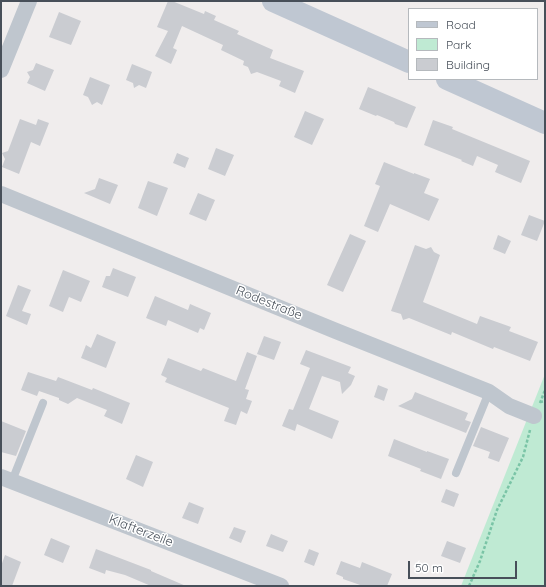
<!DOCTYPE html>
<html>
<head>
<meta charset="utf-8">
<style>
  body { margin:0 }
  #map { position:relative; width:546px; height:587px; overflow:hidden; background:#f0eded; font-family:Quicksand,sans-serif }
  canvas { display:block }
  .frame { position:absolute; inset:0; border:2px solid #474f59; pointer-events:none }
  .legend { position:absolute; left:408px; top:8px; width:130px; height:72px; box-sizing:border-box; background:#fff; border:1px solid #b5b9bd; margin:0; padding:5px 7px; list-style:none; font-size:12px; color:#474f59 }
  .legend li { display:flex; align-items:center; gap:8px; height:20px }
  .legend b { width:20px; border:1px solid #b5b9bd }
  .scale { position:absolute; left:408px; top:561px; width:109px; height:18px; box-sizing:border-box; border:2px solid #474f59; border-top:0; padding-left:5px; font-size:12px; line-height:14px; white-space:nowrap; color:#474f59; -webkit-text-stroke:3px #fff; paint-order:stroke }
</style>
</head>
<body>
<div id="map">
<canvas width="546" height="587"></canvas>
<div class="frame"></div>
<ul class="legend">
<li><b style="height:5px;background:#bfc7d2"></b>Road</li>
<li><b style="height:11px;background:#bfead3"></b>Park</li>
<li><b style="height:11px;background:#caccd1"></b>Building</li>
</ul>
<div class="scale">50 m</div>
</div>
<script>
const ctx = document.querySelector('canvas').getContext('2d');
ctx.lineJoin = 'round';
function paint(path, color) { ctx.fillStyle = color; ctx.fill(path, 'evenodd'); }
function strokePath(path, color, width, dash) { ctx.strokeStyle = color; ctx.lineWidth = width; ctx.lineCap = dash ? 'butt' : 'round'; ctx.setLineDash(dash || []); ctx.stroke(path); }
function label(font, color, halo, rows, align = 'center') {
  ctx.font = font + ' Quicksand,sans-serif'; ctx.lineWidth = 3; ctx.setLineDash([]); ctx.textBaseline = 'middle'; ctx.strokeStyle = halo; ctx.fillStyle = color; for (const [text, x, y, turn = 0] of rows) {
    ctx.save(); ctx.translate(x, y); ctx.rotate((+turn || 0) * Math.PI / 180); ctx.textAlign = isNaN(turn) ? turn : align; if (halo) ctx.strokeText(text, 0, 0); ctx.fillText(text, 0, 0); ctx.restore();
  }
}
paint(new Path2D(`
  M545,374V586H461Z`), '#bfead3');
paint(new Path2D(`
  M168,1H172L204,14L205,11L216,16L214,20L239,31L237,34L273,50L270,58L304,71L295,93L279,86L281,81L257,72L251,74L248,67L243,65L244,61L221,50L223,45L182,26L173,48L177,50L171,64L155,56L168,31L157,27Z
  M59,12L81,21L71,45L49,37Z
  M36,63L54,70L45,91L27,83L30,77L27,72L33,70Z
  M132,64L152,72L146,88L139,85L134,88L133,83L126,80Z
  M90,77L110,85L102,105L97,102L92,105L88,97L83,95Z
  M368,87L416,107L407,128L395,124L394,122L377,115L376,116L359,109Z
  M305,111L324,119L312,145L294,137Z
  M20,119L36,125L38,119L49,123L40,146L31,142L19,174L2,167L5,159L2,153L8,151Z
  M433,120L453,127L452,129L530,161L521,183L495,172L498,165L477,156L473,166L461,161L462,160L424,145Z
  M216,148L234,155L225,176L208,169Z
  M177,153L189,158L185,168L173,163Z
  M384,162L414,174V173L430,179L424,193L439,199L429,221L390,204L378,232L364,226L380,186L375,184Z
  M99,178L118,185L110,204L84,193L95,189Z
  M148,181L168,188L157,216L138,208Z
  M198,193L215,200L206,221L189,214Z
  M529,215L545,221L537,241L521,235Z
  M350,234L366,241L343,292L327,285Z
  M498,235L511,241L505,254L493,249Z
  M415,245L426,249L431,247L434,252L440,255L423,302L477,324L480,316L511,327L509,331L538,342L530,361L494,347L493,349L452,332L451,335L409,318L403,320L401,314L391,311Z
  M113,268L136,277L128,297L102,287L106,276H110Z
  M63,270L90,281L81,302L69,297L63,312L49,306Z
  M18,285L31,290L22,311L31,314L27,325L6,316Z
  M155,296L188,310L190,304L211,313L204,330L200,328L198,333L168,320L166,326L146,318Z
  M97,334L116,342L106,368L81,358L86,345L91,348Z
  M264,336L281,342L274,360L257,354Z
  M306,350L351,367L348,373L355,376L351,385L342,394L340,382L322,376L309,409L339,421L332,439L297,424L295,431L282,426L289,409L293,410L310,368L300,364Z
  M247,352L257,356L245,389L249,390L246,399L252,401L247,414L241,411L236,425L224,421L229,408L165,382L167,378L161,375L168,358L201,371L203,368L236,381Z
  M28,372L56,381L58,377L92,390L93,388L130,403L122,424L104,416L107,410L77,398L68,404L59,400V398L39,391L37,396L21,390Z
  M378,385L388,389L384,401L374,397Z
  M415,392L468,413L465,420L471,422L466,433L398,406L412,399Z
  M1,421L26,431L16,456L1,452Z
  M481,427L509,438L499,462L488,458L490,452L473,446Z
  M394,439L427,452V451L449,459L441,479L420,471L421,469L388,456Z
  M136,455L153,462L143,487L126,479Z
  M446,489L459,494L454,507L441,502Z
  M189,502L204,508L198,524L182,518Z
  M234,527L246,531L241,543L229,538Z
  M271,534L288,541L283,552L266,546Z
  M51,538L70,546L63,563L44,555Z
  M447,541L466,548L460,563L441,556Z
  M96,549L151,570V571L186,586H151L125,575L106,570L105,574L89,568Z
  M309,549L319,553L314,566L304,562Z
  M5,555L21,562L12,586H1V566Z
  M341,561L360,568L362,562L392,574L387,586H363L343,579V577L336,574Z`), '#caccd1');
strokePath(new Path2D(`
  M540,402L545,401
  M540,403L545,390
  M469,586L480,561L497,510L523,457L530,430`), '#7ac4a6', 2.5, [3, 2]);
strokePath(new Path2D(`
  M456,473L489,392
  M12,481L43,403`), '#bfc6ce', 8);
strokePath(new Path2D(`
  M1,70L29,1
  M1,194L336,331L489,392L509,406L534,416
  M1,477L281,586`), '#bfc6ce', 16);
strokePath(new Path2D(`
  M273,1L409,62
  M447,79L545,123`), '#bfc7d2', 22);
label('13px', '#474f59', '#fff', [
  ["Rodestraße",269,303,22],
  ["Klafterzeile",141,531,21]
]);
</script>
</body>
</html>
